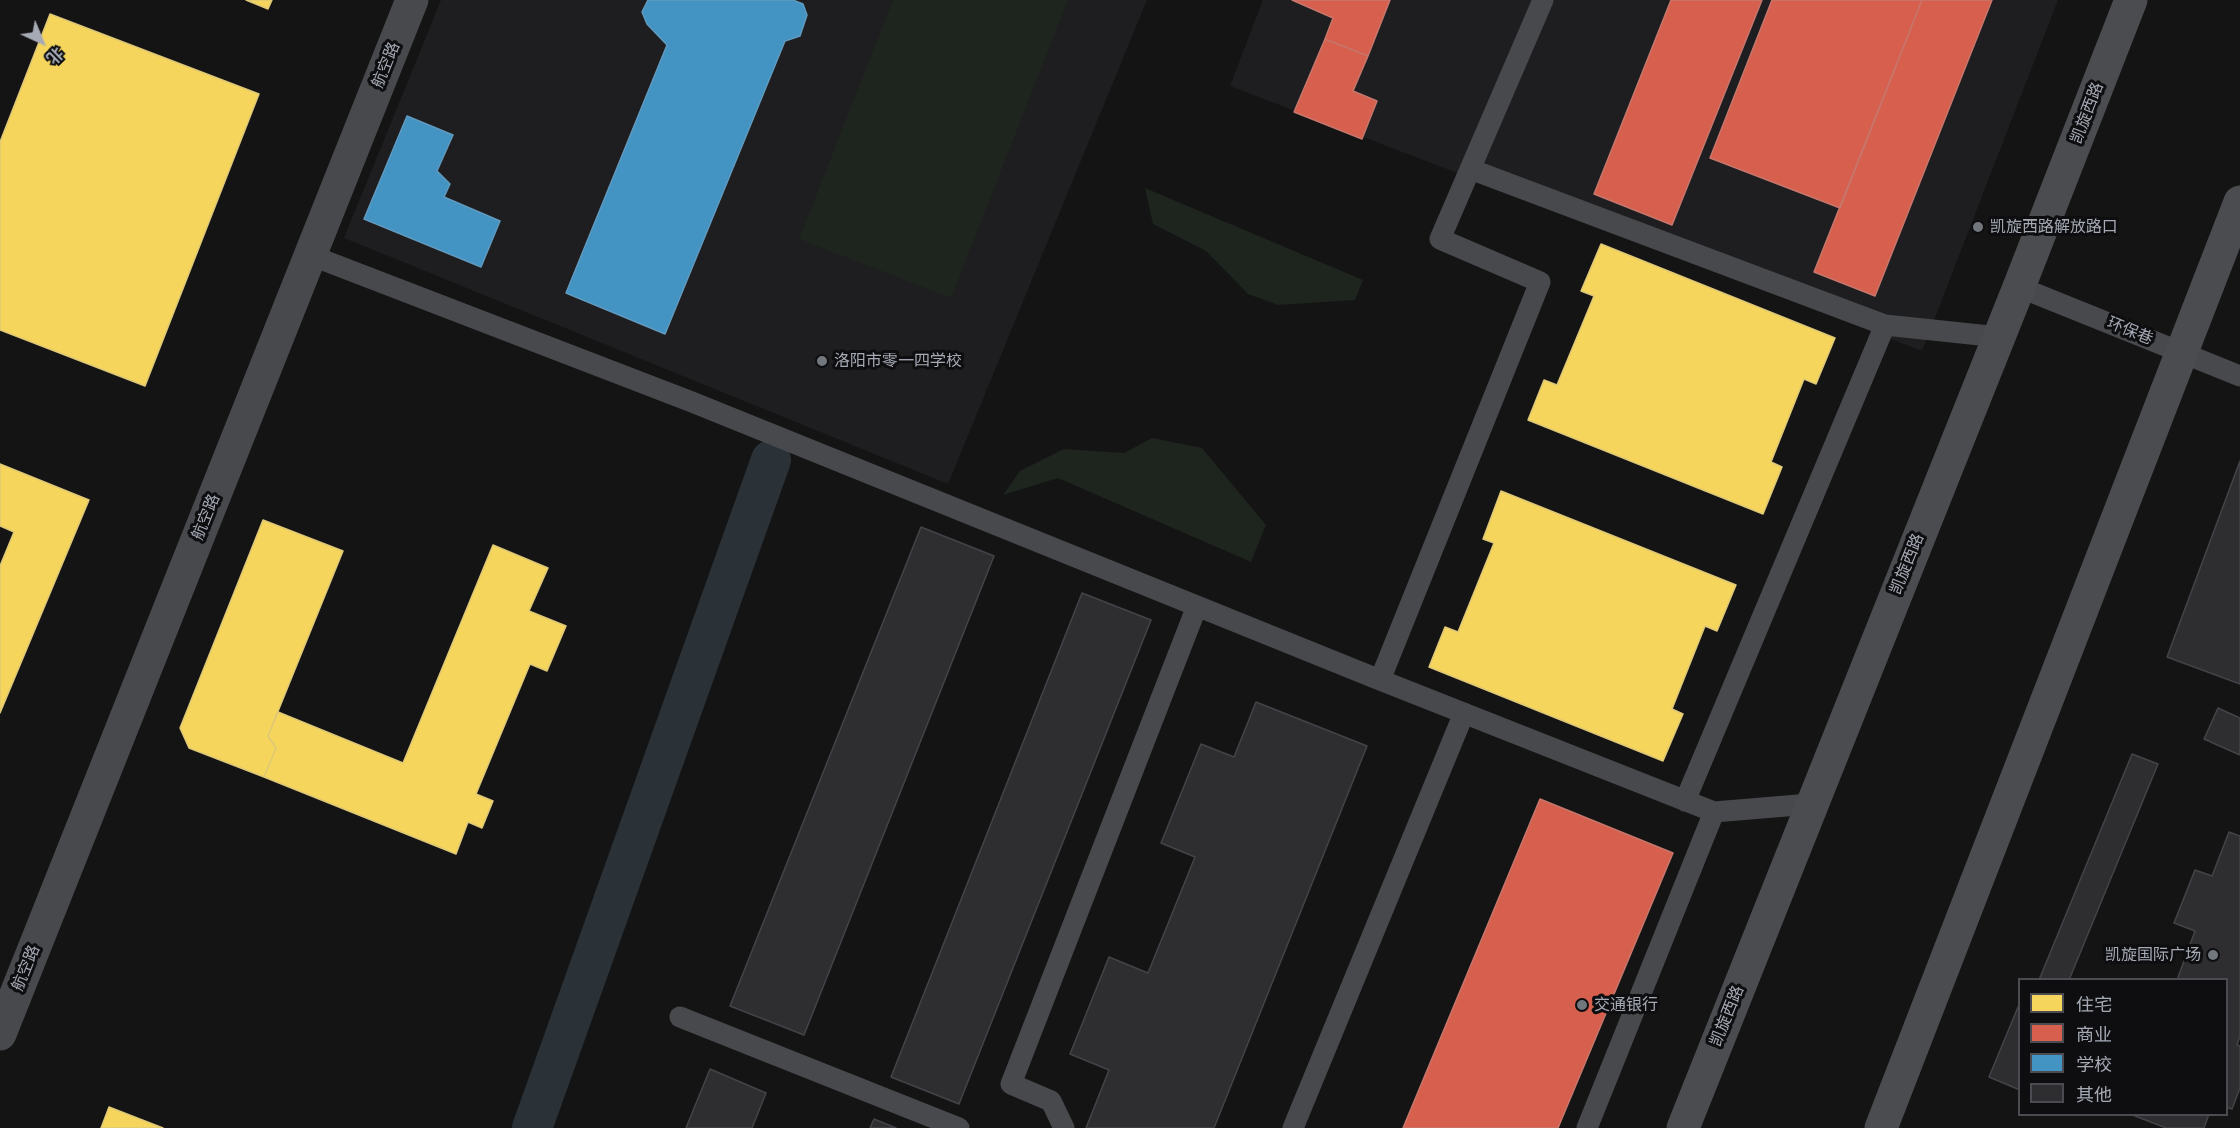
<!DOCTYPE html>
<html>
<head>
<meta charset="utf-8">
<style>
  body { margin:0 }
  #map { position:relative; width:2240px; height:1128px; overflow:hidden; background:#141414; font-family:"Public Sans","Noto Sans SC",sans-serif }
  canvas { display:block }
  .legend { position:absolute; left:2018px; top:978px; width:210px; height:138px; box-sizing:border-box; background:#0e0e10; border:2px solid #4a4c52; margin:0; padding:8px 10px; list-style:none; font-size:18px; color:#a5aab5 }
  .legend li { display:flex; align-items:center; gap:12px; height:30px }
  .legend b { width:30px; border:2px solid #4a4c52 }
  .north { position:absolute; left:12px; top:12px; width:60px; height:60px; -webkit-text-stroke:4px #0e0e10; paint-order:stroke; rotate:136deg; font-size:16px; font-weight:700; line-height:24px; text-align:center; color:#a5aab5 }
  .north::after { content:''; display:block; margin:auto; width:21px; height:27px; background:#a5aab5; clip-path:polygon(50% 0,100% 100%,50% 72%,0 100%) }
</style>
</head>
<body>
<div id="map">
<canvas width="2240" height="1128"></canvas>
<ul class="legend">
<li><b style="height:16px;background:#f6d55c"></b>住宅</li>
<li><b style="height:16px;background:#d6604d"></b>商业</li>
<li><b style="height:16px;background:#4393c3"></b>学校</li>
<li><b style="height:16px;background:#2e2e30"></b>其他</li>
</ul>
<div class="north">北</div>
</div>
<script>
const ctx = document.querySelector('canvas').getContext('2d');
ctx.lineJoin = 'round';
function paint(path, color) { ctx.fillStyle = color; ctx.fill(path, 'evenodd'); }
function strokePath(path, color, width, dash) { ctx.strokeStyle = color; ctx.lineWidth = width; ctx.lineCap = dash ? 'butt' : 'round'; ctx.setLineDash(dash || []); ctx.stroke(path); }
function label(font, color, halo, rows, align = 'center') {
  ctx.font = font + ' "Public Sans","Noto Sans SC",sans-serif'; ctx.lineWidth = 6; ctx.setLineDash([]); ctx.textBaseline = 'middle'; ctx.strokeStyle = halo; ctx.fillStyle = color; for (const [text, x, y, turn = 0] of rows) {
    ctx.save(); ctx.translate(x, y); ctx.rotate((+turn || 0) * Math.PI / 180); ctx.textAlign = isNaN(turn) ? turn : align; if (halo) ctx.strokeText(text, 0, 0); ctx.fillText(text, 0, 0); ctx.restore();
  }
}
paint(new Path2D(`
  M441,0H1147L948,484L344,238Z
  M1263,0H2058L1922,351L1230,86Z`), '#1e1e20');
paint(new Path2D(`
  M893,0H1068L951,298L799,239Z
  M1145,188L1363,280L1355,300L1278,305L1248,294L1206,251L1153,224Z
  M1152,438L1202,448L1266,525L1251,562L1058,478L1003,495L1020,471L1064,449L1124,453Z`), '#1e241e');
const homes = new Path2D(`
  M246,0H272L268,9Z
  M50,14L259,94L145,386L0,330V142Z
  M1601,244L1835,338L1816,384L1804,379L1771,462L1782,467L1763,514L1528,420L1544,380L1557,385L1594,296L1581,291Z
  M0,464L89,500L0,713V566L14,532L0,526Z
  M1501,491L1736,585L1717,631L1705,626L1672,709L1683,714L1663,761L1429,667L1445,627L1458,632L1494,543L1483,539Z
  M263,520L343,551L268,736L276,748L264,777L189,748L180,728Z
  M493,545L548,568L529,611L566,626L547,671L530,664L476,794L493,801L482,828L468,822L456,854L264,777L276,748L268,736L278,712L403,763Z
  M109,1107L163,1128H101Z`);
paint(homes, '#f6d55c');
strokePath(homes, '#dec877', 1.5);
const shops = new Path2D(`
  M1292,0H1390L1368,56L1325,39L1333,18Z
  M1671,0H1762L1672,225L1594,194Z
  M1772,0H1922L1840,208L1710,158Z
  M1922,0H1992L1875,296L1814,272Z
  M1325,39L1368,56L1353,91L1377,101L1362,139L1294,112Z
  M1540,799L1673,853L1558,1128H1403Z`);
paint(shops, '#d6604d');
strokePath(shops, '#c7766c', 1.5);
const schools = new Path2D(`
  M648,0H793L803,4L807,15L800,36L785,41L665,334L566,293L667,45L647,24L642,12Z
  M407,116L453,135L437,171L450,184L444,197L500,221L481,267L364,219Z`);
paint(schools, '#4393c3');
strokePath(schools, '#609abf', 1.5);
strokePath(new Path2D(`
  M532,1128L771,460`), '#2a3137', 40);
const building = new Path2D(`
  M2240,461V684L2167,657Z
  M921,527L994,556L804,1035L730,1006Z
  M1082,593L1151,620L959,1104L891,1077Z
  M1256,702L1367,746L1214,1128H1086L1109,1070L1070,1054L1109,957L1148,973L1195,857L1161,843L1201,744L1234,757Z
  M2218,708L2240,718V755L2204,739Z
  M2132,754L2158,764L2069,980H2039Z
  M2229,832L2240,836V1036L2237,1045L2240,1046V1088L2232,1109L2226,1107V980H2177L2195,931L2174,923L2195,870L2212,876Z
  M2018,1007L2020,1008V1090L1989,1077Z
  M710,1069L766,1093L752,1128H686Z
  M2130,1114H2209L2204,1128H2166Z
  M874,1119L896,1128H870Z`);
paint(building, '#2e2e30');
strokePath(building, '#434448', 1.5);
strokePath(new Path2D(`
  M1543,0L1440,239L1540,282L1380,680L1714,812L1810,804
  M1470,169L1885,325L1999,337
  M310,255L692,402L1380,680
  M2019,287L2240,376
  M1685,801L1885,325
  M680,1017L959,1128
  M1064,1128L1051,1101L1011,1084L1197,606
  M1293,1128L1464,713
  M1587,1128L1714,812`), '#48494d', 21);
strokePath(new Path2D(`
  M0,1034L412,0`), '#48494d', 33);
strokePath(new Path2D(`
  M1683,1128L2019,287L2131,0
  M1881,1128L2240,202`), '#4a4c4f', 33);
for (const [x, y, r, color] of [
  [1978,227,6,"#72767d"],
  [822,361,6,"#72767d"],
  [2213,955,6,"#72767d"],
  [1582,1005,6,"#72767d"]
]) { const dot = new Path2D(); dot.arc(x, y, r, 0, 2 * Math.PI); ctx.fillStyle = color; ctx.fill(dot); strokePath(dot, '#0e0e10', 2); }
label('16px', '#a5aab5', '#0e0e10', [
  ["航空路",386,65,-68],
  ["凯旋西路",2087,113,-69],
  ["环保巷",2130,331,22],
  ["航空路",206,517,-68],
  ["凯旋西路",1907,564,-68],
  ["航空路",26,968,-68],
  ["凯旋西路",1727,1016,-68]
]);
label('16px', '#a5aab5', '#0e0e10', [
  ["凯旋西路解放路口",1990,227],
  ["洛阳市零一四学校",834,361],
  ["凯旋国际广场",2201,955,"right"],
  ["交通银行",1594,1005]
], 'left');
</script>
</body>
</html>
